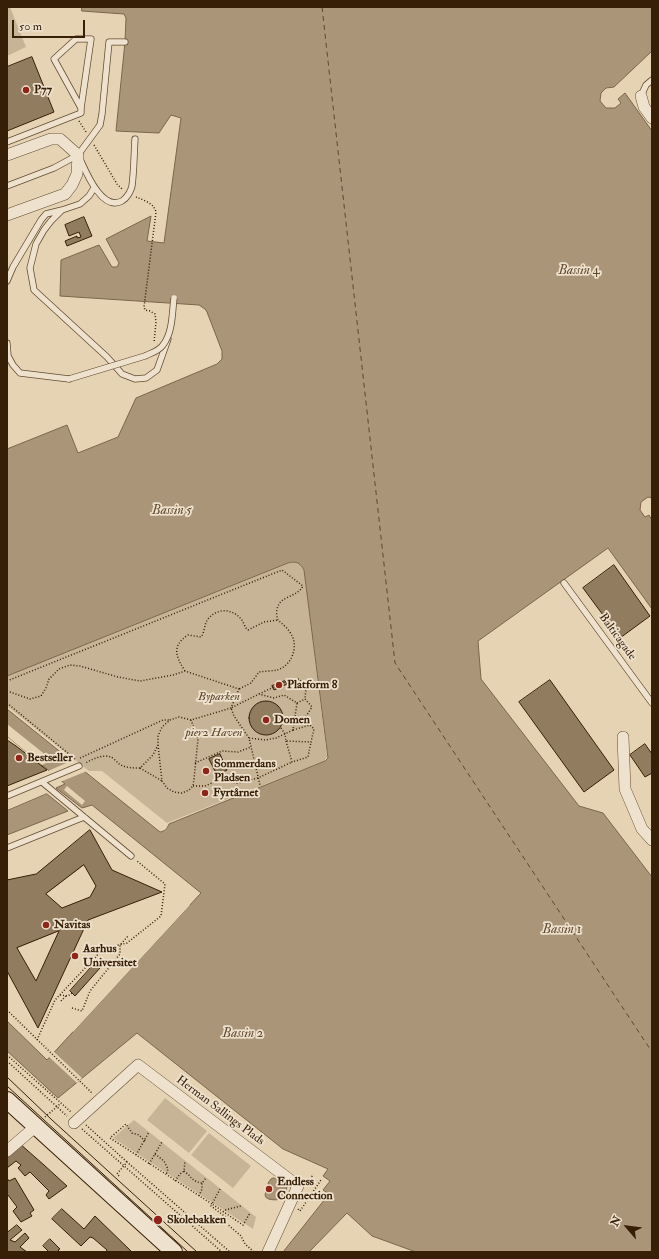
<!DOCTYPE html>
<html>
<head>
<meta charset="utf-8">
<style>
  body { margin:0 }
  #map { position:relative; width:659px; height:1259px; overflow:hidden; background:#e5d3b3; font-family:"IM FELL Double Pica",serif }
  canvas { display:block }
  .frame { position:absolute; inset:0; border:8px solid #371e06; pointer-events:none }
  .north { position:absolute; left:607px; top:1207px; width:40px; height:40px; -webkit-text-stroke:3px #eee2ce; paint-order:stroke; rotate:298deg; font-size:11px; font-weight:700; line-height:16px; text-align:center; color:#371e06 }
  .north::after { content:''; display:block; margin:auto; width:14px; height:18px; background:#371e06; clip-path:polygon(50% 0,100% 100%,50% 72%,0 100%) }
  .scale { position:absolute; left:12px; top:20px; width:73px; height:18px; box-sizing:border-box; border:2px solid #371e06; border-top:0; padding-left:5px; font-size:12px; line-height:14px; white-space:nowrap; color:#371e06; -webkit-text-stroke:3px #eee2ce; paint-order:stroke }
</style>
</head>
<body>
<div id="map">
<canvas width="659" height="1259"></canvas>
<div class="frame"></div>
<div class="north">N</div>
<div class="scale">50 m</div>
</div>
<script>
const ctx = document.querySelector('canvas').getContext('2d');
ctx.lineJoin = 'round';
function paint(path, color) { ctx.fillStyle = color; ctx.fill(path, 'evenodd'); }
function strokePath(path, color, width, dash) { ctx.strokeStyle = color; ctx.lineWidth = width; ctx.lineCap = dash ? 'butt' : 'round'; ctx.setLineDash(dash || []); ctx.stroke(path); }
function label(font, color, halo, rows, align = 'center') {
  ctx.font = font + ' "IM FELL Double Pica",serif'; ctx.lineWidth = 3.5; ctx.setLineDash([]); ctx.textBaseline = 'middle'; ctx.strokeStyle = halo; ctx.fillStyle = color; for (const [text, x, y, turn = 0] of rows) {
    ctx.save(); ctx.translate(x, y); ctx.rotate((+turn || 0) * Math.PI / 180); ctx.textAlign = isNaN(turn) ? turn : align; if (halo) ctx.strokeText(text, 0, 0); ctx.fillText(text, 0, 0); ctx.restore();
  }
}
paint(new Path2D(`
  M7,7H10L26,47L7,56Z
  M292,562L300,564L304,570L327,757L324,761L167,823L102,771H89L7,706V676Z
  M165,1098L207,1131L189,1153L147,1120Z
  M134,1120L256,1217L253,1229L113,1138Z
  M209,1133L251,1166L233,1188L191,1155Z`), '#c7b496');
const water = new Path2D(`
  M82,7H652V51L614,87L606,88L601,93L600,101L606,108H615L621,103L618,99L625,93L652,131V498L648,497L641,502L640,510L645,517L649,515L652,520V609L608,548L478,641L481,679L579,806L603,813L652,877V1252H416L372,1236L347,1213L309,1252H283L329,1194L323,1190L330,1181L323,1176L328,1169L283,1149L137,1033L58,1098L7,1051V1021L47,1060L201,893L92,805L82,808L56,788L65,784L7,736V709L160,832C165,831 167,829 169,824L325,761L328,758L304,570C300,562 295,561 288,563L7,676V449L67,425L78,453L118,437L136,398L217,364L222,359V351L207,312L205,309L199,305L60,296L61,260L99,245L112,267H117L119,263L106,239L151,216L147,241L164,243L181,118L171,115L159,133L116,131L125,42L126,18L124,14L82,11Z
  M47,794L68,811L7,835V811Z
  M274,1178L281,1180L287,1186L286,1192L282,1199C273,1201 258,1200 269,1188L268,1183L271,1179Z`);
paint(water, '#aa9578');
strokePath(water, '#7c654a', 1);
paint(new Path2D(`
  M7,724L52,760L42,765L7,736Z
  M73,760L87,771L60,782L48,771Z
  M67,786L85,801L82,805L64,790Z
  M188,904L190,905L73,1032V1028Z
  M53,1051L82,1078L77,1083L48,1056Z`), '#e5d3b3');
strokePath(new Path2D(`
  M322,7L395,663L652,1052`), '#5f482e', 1, [5, 4]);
const building = new Path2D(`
  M32,57L54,112L7,131V67Z
  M84,217L92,236L67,246L65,241L77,236V238L81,237L79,232L69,236L65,225Z
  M614,565L650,616L620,638L583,588Z
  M550,680L614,770L584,792L519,702Z
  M285,681L287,684L274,690L272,686Z
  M249 718a17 17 0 1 1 34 0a17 17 0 1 1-34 0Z
  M7,740L16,746L47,770L7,786Z
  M645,744L652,754V773L645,777L630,755Z
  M220,754L227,770L217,775L209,759Z
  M90,830L112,870L162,892L88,920L38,1028L7,971V880L36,874ZM84,865L96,886L90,897L62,908L46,894ZM59,931L36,981L17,948Z
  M95,963L100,968L75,996L70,991Z
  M19,1143L44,1165L67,1186L49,1199L46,1195L49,1191L30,1172L25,1176L18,1168L21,1165L16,1161L7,1168V1153Z
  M7,1178L9,1181L15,1178L34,1210L30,1213L32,1216L21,1222L13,1211L17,1207L8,1195L7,1196Z
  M62,1209L84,1229L95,1216L132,1252H106L107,1250L93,1238L90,1237L81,1246L52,1219Z
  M17,1225L22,1230L10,1240L15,1242L25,1233L29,1238L20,1247L27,1252H7V1233Z
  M50,1239L60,1249L58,1250L60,1252H49L43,1246Z`);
paint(building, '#917c60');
strokePath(building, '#371e06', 1);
const lane = new Path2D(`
  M641,96L646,85L652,80
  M7,142L81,113V108L91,39H76L54,59L81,108
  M80,159C86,172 102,212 122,201C127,198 131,191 132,186C134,171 134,154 135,139
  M7,186L54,168L78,155L100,125L102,114L109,42H125
  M94,188L89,196L80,204L62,210L51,221L44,230L36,244L30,268L34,290L107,357L122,374L135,379L146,378L157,370L168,339
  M7,281L13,267L41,220L46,214L62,210
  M7,343L8,356L13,365L20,373L69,379
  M564,583L652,703
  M42,782L131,856
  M7,796L79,766
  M7,848L84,817`);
const street = new Path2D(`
  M641,96L644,107L652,118
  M7,155L51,139H60L78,155L77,174L72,185L65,194L7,215
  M623,737L625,789L642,829L652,840
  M74,1123L138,1065L298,1186L268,1252
  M7,1151L35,1127`);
const secondary = new Path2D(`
  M7,1100L174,1252`);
strokePath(lane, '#624b31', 7);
strokePath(street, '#624b31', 12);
strokePath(secondary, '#371e06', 18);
strokePath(new Path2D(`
  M79,121L86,132
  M94,145L117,184L122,189
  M136,197C143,200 154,203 156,212L144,307L145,310L150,311L155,314L156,322L154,343
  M185,671C176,657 171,646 188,635L201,637C205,632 204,624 208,619C217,608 232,608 241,619C244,622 244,627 248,630L264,622L278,620
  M7,681L282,570L303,586C297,598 279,595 277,610C276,613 277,617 278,620C282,624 288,628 291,634C299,646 292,666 277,670C272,671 265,671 259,672L251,683L239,689
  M7,691L30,699L41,696L46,688L49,679L59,669L70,665L80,666L118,677L140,681L173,675L185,671L239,689L231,708L191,720L179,717L170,720L162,727L158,736V745L153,755L140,768C132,768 124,768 118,763C116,761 113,758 111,757C103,754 92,759 86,763
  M259,694L289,680L299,679L306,688L305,699
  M7,703L75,759
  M297,703L305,699L312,707L305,718L310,725
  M295,717L305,718
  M281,728L285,734L286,741L311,742L314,729L310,725L293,730
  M249,738L265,740L276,738L293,730L297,703L284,695L274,698L259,694L231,708L234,716L249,738L260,785
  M286,741L292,762L308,757L311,742
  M158,745L162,781L167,788L174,792L182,793L189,790L193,786L194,779L198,739L191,720
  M80,758L163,720H170
  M195,763L222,751L238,752L251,747
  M140,768L162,781
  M193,786H205L219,780L237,783L243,782L258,778L292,762
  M60,995L68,996L72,993
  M61,1001L66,996
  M72,1008L82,1011L90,991L120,954V945L129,935
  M7,1010L92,1093
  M37,1040L55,1000L103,949L127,943L161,916L165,884L137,861
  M7,1055L71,1112
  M7,1061L67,1116
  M45,1117L60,1104
  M86,1125L127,1162
  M82,1129L222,1252
  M145,1141L139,1135L132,1133L126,1124L110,1138L212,1204L211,1206L227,1218L225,1222L241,1236L245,1244L254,1252
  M155,1154L164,1161L168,1169L166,1175
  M136,1155L149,1132
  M149,1164L162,1142
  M184,1171L190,1176L191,1178L197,1182L202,1183
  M119,1176L117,1174L127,1162L230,1252
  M175,1181L180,1174L184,1171L185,1161
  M308,1185L313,1174
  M220,1189L212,1204L243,1225L250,1213
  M199,1196L202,1189V1183L206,1178
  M298,1209L300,1211L321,1180
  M223,1212L225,1210L241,1206`), '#371e06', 1.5, [1, 2]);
strokePath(lane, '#eee2ce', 5.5);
strokePath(street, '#eee2ce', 11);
strokePath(secondary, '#eee2ce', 16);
strokePath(new Path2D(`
  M7,1077L52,1120L197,1252
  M7,1086L188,1252`), '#371e06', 1);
const laneBridge = new Path2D(`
  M69,379L145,356C151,353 159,351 163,345C173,332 172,313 174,298`);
strokePath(laneBridge, '#624b31', 7, []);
strokePath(laneBridge, '#eee2ce', 5.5);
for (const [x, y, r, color] of [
  [26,90,4,"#8f2418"],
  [279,685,4,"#8f2418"],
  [266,720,4,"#8f2418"],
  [19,758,4,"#8f2418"],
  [206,771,4,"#8f2418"],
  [205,793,4,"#8f2418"],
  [46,925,4,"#8f2418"],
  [75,956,4,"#8f2418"],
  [269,1189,4,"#8f2418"],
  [158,1220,5,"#8f2418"]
]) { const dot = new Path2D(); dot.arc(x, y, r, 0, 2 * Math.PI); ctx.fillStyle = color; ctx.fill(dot); strokePath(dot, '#eee2ce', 1.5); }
label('bold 12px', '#371e06', '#eee2ce', [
  ["P77",34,90],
  ["Platform 8",287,685],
  ["Domen",274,720],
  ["Bestseller",27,758],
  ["Sommerdans",214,764],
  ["Pladsen",214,778],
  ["Fyrtårnet",213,793],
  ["Navitas",54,925],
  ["Aarhus",83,949],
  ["Universitet",83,963],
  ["Endless",277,1182],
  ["Connection",277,1196],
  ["Skolebakken",167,1220]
], 'left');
label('12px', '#371e06', '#eee2ce', [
  ["Balticagade",617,637,54],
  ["Herman Sallings Plads",220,1111,37]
]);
label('italic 12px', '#5b442a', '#eee2ce', [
  ["Byparken",219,697],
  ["pier2 Haven",214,733]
]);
label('italic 13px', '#5f482e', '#eee2ce', [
  ["Bassin 4",579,271],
  ["Bassin 5",172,511],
  ["Bassin 1",562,930],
  ["Bassin 2",243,1034]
]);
</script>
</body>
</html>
